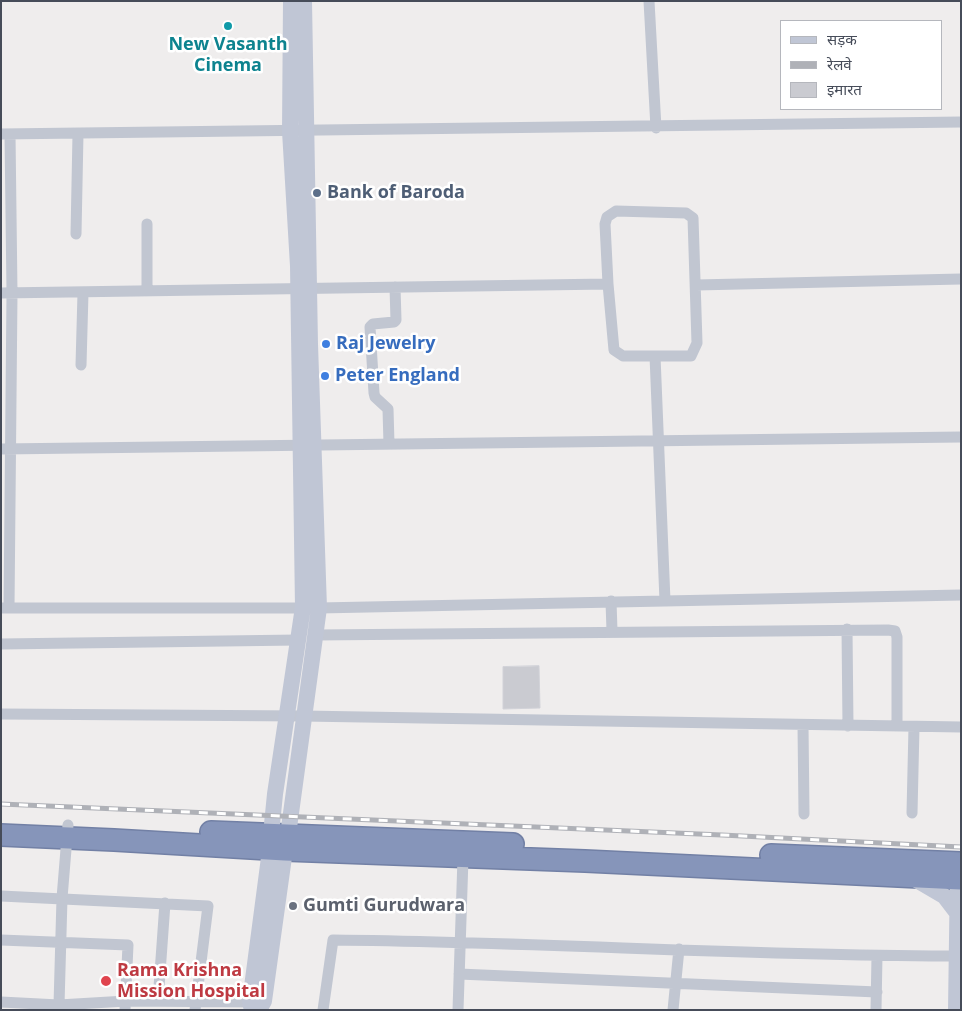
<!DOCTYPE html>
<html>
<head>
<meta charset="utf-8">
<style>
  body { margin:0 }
  #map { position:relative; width:962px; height:1011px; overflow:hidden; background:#efeded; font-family:"Open Sans","Noto Sans Devanagari",sans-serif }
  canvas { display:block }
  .frame { position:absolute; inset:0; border:2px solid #464c59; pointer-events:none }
  .legend { position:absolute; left:780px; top:20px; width:162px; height:90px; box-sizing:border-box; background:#fff; border:1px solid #b5b7bd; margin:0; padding:6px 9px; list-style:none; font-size:15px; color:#464c59 }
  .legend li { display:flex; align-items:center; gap:10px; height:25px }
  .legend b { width:25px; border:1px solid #b5b7bd }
</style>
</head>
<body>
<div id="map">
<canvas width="962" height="1011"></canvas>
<div class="frame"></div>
<ul class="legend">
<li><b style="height:6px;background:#c0c6d5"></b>सड़क</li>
<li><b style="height:6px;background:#afb1b7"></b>रेलवे</li>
<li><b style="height:14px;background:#cacbd1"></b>इमारत</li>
</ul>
</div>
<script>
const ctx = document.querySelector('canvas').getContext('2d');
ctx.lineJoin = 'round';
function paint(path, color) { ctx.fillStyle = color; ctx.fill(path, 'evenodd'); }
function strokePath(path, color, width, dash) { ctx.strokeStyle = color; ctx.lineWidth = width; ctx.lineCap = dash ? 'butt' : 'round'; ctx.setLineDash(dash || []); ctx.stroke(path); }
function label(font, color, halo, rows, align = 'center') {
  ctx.font = font + ' "Open Sans",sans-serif'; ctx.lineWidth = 5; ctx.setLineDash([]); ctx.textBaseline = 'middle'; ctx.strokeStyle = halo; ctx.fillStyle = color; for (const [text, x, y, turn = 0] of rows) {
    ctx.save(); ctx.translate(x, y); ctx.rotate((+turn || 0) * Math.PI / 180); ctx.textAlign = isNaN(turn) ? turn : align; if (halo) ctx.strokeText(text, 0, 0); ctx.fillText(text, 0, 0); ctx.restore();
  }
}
const building = new Path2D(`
  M539,666L540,708L503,709V667Z`);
paint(building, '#cacbd1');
strokePath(building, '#d1d2d8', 1);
const highway = new Path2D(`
  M211,832L513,844
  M1,835L114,840L285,850L585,861L961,879
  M771,855L961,863`);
strokePath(highway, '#7280a5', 24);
strokePath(new Path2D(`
  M649,1L656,128
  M1,134L961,122
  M616,211L686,213L693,218L697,343L691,356H623L614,350L608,284L605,224L607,217Z
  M147,224V291
  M76,234L78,134
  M696,285L961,279
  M1,293L608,284
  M655,356L665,601
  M81,365L83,293
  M389,444L388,409L375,397L374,393L370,327L373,324L394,322L396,320L395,287
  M1,449L961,437
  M611,601L612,631
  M1,608H319L961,595
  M9,608L12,293L10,134
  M847,629L848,726
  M315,635L888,630L895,631L897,637V726
  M1,644L298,640
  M1,714L303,716L961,727
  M803,725L804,814
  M912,813L914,727
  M1,896L208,906L195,1010
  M1,940L128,945L125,1010
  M459,974L877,992
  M158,1001L165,903
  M1,1002L59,1005L126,1001L257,1002
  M59,1005L62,898L68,825
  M323,1010L333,940C543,942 751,956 961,956
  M458,1010L463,858
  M673,1010L679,949
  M876,1010L877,956`), '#c1c6d1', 11);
strokePath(new Path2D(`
  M271,834L275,794L303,607L298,266L290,131L291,1
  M288,835L319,608L310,344L304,1
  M915,879L944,896L957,913
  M252,1010L250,1002L270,850
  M259,1010L264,1001L285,850
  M956,1010L958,867`), '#c0c6d5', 16);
strokePath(highway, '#8695ba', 21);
const rail = new Path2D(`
  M1,804L722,835L961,847`);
strokePath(rail, '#afb1b7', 5);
strokePath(rail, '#fff', 3, [9]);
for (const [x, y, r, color] of [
  [228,26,5,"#0f9aa8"],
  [317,193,5,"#5c6f8a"],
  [326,344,5,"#3f7fe0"],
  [325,376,5,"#3f7fe0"],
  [293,906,5,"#6b7280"],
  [106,981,6,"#e0444e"]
]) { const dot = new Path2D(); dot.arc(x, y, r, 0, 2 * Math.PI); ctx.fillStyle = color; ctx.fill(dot); strokePath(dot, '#fff', 2); }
label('bold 18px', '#0d838f', '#fff', [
  ["New Vasanth",228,45],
  ["Cinema",228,66]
]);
label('bold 18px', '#4e5e75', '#fff', [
  ["Bank of Baroda",327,193]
], 'left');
label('bold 18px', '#366cbe', '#fff', [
  ["Raj Jewelry",336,344],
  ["Peter England",335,376]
], 'left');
label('bold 18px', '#5b616d', '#fff', [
  ["Gumti Gurudwara",303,906]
], 'left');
label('bold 18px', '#be3a42', '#fff', [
  ["Rama Krishna",117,971],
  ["Mission Hospital",117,992]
], 'left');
</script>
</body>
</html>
